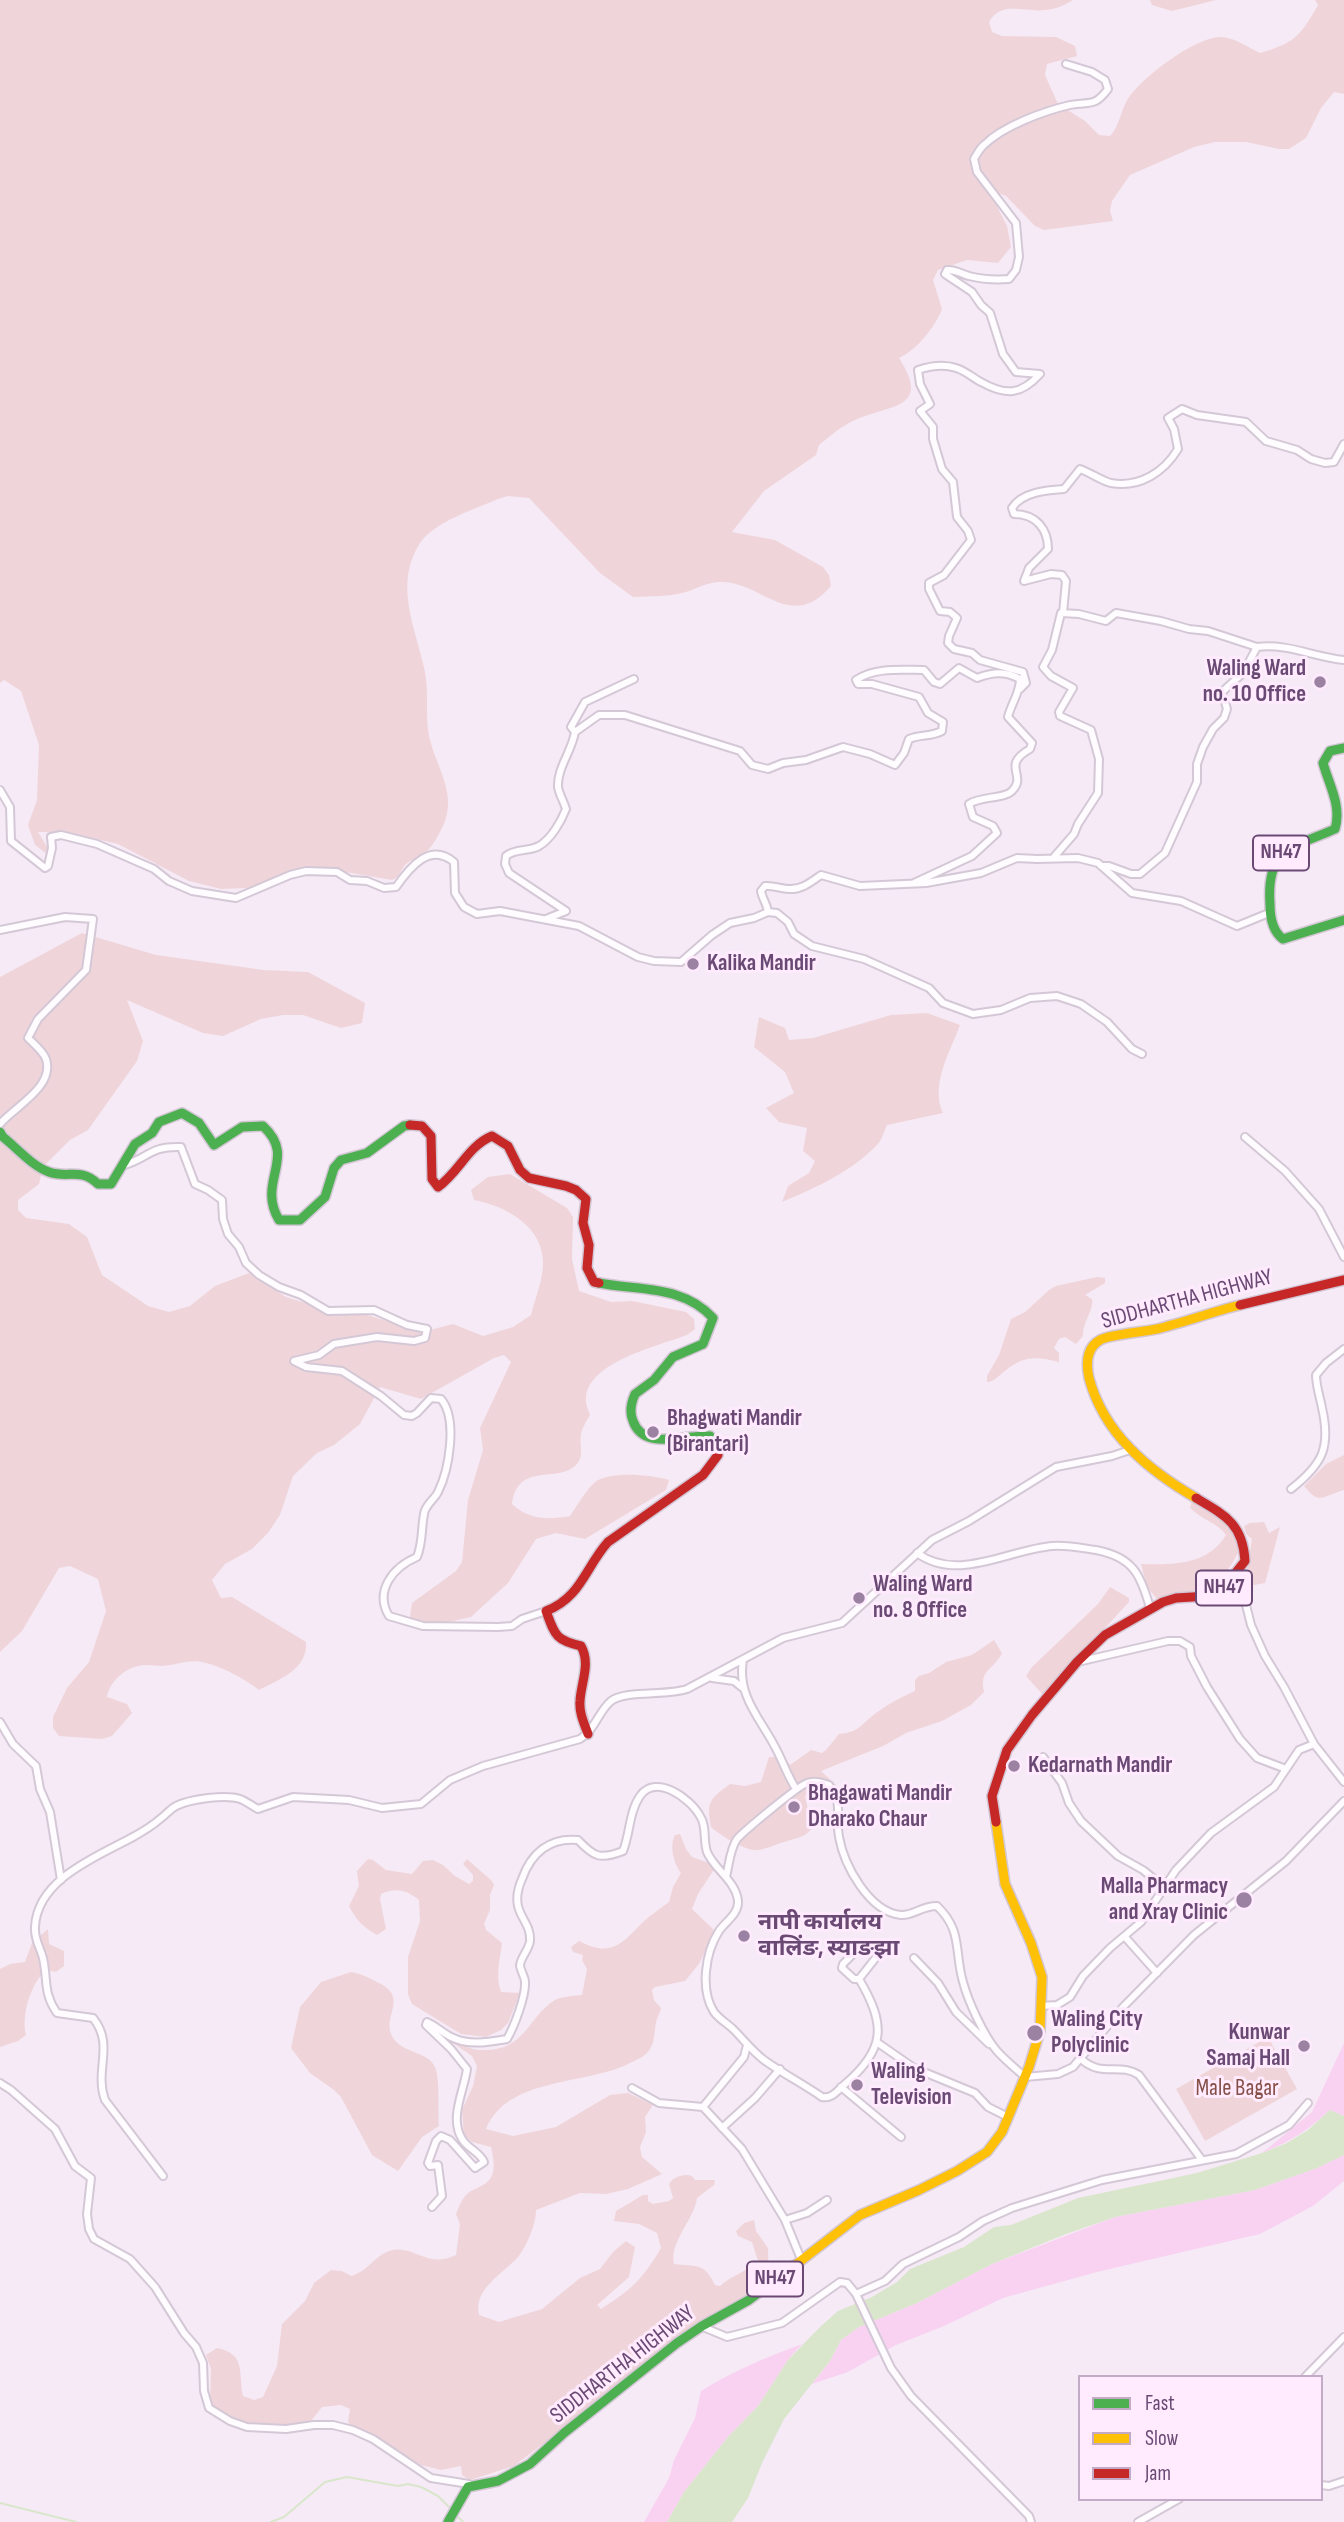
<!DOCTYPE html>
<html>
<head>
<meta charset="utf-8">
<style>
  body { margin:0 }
  #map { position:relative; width:1344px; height:2522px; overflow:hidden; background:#f6eaf6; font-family:"Sofia Sans Condensed",sans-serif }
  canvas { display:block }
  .legend { position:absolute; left:1078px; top:2375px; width:245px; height:126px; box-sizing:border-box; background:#ffeafe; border:2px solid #c3aac7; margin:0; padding:9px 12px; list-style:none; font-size:21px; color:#6a4a74 }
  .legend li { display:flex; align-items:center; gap:14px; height:35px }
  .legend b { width:35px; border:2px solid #c3aac7 }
</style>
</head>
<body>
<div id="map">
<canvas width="1344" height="2522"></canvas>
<ul class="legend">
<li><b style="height:9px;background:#4caf50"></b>Fast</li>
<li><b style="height:9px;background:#ffc107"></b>Slow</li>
<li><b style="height:9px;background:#c62828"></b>Jam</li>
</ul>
</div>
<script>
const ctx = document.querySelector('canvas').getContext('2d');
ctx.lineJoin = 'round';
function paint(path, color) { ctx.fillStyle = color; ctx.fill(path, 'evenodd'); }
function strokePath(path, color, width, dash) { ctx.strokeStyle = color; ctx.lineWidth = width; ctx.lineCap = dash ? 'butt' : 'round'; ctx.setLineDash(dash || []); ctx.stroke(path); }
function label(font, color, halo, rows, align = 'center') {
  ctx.font = font + ' "Sofia Sans Condensed","Noto Sans Devanagari",sans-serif'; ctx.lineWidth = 6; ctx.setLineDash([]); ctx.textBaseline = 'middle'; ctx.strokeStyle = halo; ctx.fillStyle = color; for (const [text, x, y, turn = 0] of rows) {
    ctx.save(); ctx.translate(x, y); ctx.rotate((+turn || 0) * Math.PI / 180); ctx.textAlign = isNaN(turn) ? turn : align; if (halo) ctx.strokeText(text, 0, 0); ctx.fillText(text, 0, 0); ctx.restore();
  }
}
paint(new Path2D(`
  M0,0H1073C1065,5 1057,9 1046,10C1024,13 1002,0 989,22L992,32L1002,36L1056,37L1075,46L1077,56L1047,64L1045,75L1058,104L1085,121L1099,135L1110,136C1121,124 1120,110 1129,97C1144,76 1193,39 1219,37C1232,36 1248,47 1260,53C1294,43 1300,37 1318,5L1315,0H1344V94L1334,92L1321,108L1306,138L1289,149H1279L1246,142H1215L1194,147L1130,175L1112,201L1110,211L1113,221L1044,230L1035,226L1006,196L988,189L1007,226L1011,247L998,263L967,260L938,270L933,280L942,309C935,327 917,350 899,358C934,412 885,404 851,422C839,428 829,437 819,445L816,455L764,491L732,532L775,540L823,567L829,575L831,586C790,634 761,579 718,582C704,583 695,590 682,593C667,597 648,596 633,597L600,573L529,498L508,496L498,499C475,509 434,522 420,543C393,585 416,628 425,672C429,693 425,715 429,736C436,768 459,795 442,828C438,836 431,849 424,854C418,858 410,860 405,865C400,871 400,877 392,880L310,866L248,888L221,889L189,881L118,844L67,832H38L49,850L48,855L35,845L28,825L37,800L39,745L21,691L4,680L0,683Z
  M1150,0H1216L1172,11L1152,5Z
  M82,933L156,955L264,970L308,972L365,1003L362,1023L341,1028L303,1015H283L261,1019L223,1036L203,1033L127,1000L143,1041L137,1061L88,1130L70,1140L43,1167L39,1184L18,1200V1210L26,1218L69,1224L87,1237L102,1275L148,1306L169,1312L190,1306L215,1286L249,1273L286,1297L318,1307L329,1314L361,1313L422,1332L453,1324L483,1336L513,1327L531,1315C535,1299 542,1282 543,1266C545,1227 506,1206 474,1200L471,1190L488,1177L510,1174L567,1208L573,1217L572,1259L579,1291L611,1302L632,1301L686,1312L694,1319L695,1329L687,1335C658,1346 588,1362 586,1398C585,1404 588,1409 590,1415C587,1420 582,1428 581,1434C579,1445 585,1456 576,1465C557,1484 518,1461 512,1504C529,1520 549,1520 570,1516C577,1506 584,1493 593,1484C607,1470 651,1475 669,1480L666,1490L585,1539L556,1533L536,1539L508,1583L471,1617L440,1624H409L412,1603L456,1571L462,1562L468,1500L483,1450L480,1428L511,1362L504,1355L494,1358L421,1399L380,1387L360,1424L334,1445L317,1453L293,1476L280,1515L268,1533L252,1549L225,1564L212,1580L221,1598L232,1597L306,1642C308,1669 280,1679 259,1690C243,1678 225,1668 206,1663C190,1658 178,1665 162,1666C157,1666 151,1665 146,1665C128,1665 110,1680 107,1697L127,1704L132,1713L112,1736L102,1739L59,1736L53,1728V1717L67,1688L89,1662L106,1611L98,1579L70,1566L59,1568L22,1631L0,1652V977Z
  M927,1013L960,1025C950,1052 930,1085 943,1113L887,1125C884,1131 882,1140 877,1145C852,1171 816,1188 782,1202L788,1186L809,1173L815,1161L803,1151L807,1128L779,1122L766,1108L794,1093L785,1072L754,1047L759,1017L785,1028L789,1040L813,1038L891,1015Z
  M1097,1277L1105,1278V1283L1085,1295L1092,1299C1094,1311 1083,1320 1083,1336L1076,1344L1065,1337L1059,1339L1054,1348L1059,1353V1362C1037,1357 1025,1355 1006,1370C999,1375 996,1381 987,1382V1376L999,1355L1011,1319L1025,1312L1049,1290L1056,1286Z
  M1344,1455V1490C1322,1496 1320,1506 1304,1486L1326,1464Z
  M1193,1498L1229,1521L1239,1551C1215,1596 1204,1592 1157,1599L1147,1587L1141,1564C1173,1565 1208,1565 1226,1535C1218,1523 1202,1520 1190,1508Z
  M1264,1522L1269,1533L1280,1527L1265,1583L1249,1586L1247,1572L1252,1539L1246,1534L1244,1526L1250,1523Z
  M1110,1587L1129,1598V1602L1043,1695L1026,1676L1032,1667L1098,1604Z
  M994,1640L1002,1653C993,1671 979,1669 984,1692L971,1705L942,1721L906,1733L883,1746L821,1771L836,1785C827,1798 820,1798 805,1796L812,1828C805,1838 796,1838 784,1842C776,1844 767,1849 758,1850C746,1852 720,1835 711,1827C706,1801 710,1799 730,1784L745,1786L761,1782L769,1757H784L790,1765L811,1750L822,1753L826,1750L839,1734C860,1732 860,1725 876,1713C888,1704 901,1697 915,1691V1680L919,1676L929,1673L946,1662L972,1655Z
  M680,1834L686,1849L692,1857L712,1864L715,1868L698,1894L692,1909L715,1931L699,1964L685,1981L655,1987L652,1990L654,2000L661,2008C660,2014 657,2017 656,2023C654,2033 655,2045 647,2053C642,2058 634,2061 628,2064C586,2085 507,2077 486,2129L513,2136L556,2127L610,2095L628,2093L653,2105L645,2117L646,2132L640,2147L642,2157L662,2174L628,2189L606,2194L580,2193L536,2210C536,2225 527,2245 518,2257C503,2274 473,2289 479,2315L499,2322L542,2309L580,2278L600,2269L613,2252L626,2241L635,2247L629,2277L597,2305L601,2309C632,2289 642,2280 661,2248L657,2233L639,2224L614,2221L616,2211L643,2195H648V2201L653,2204L669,2201L673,2198L669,2184C673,2177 684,2173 692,2176L695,2180H715L714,2185L697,2198C694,2220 669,2242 674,2264C697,2267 704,2262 715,2285L720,2286C729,2277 747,2271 758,2261L752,2242L738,2236L736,2231L744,2223L754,2220L756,2231L768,2248L769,2280L738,2302L678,2335L612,2391L514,2466L470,2480L462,2475L461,2466L441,2470L421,2465L374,2436L350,2426L348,2421L350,2409L341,2405L322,2407L311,2421L295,2426L243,2423L219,2411L210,2402L211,2369L206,2355L217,2348C247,2354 238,2374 243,2396L254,2400L263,2397L277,2366L282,2324L305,2301L314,2283L331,2270L342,2271L351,2276C368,2272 376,2253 393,2250C415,2246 428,2269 456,2255L460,2224L456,2214C459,2207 461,2200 467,2194C471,2190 476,2189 481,2186C498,2178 494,2162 491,2147L472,2142L464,2136L462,2110L473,2086L477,2066L472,2056L450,2041C460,2043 471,2050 481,2050C526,2052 527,2017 555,2000C563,1996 574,1996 582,1995L587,1969L582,1960L583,1955L573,1952L571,1947L579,1941C610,1957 620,1946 642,1923C650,1915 660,1909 669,1902L673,1887L681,1873C674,1864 669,1846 675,1835Z
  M368,1859L373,1860L386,1870L412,1874L423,1861L433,1860L443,1865L455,1876L469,1884L473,1881V1875L463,1864L467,1859L492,1881L494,1885L490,1895V1910L484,1924L486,1930L502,1943C500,1960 495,1976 501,1992L520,1993L508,2023L501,2030L486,2037L461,2034L412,2004L408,1994V1957L420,1921L419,1900C407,1890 396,1887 381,1894L380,1899L386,1929L377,1935C363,1927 356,1920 349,1906L359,1886L357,1871Z
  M48,1929L49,1944L64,1951V1966L56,1972L46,1970C31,1983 21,2015 26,2035L18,2041L0,2047V1969L10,1964L25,1962L32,1943Z
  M351,1972C363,1974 371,1979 381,1984C408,1999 382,2016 392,2036C401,2054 427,2050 435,2067C440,2079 438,2111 439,2126L422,2137L398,2171L372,2155L341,2097L334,2090L310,2073L291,2048L300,2007L321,1982Z
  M1268,2037L1297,2089L1205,2141L1176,2089Z`), '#efd5d9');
paint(new Path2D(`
  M1344,2043V2116L1330,2110C1307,2131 1290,2142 1262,2153L1312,2112Z
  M1344,2155V2181L1313,2206L1260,2234L1097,2272L1003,2298L944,2326L896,2345L848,2372L812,2384L830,2361L841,2340L859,2327L917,2303L992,2264L1115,2217L1255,2190L1317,2168Z
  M802,2344L788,2360L758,2406L727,2438L684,2492L667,2522H644L669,2478L674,2460L695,2418L701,2391C733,2371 767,2357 802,2344Z`), '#f9d2f2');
paint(new Path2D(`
  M1330,2110L1344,2116V2155L1317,2168L1255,2190L1115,2217L1066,2234L992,2264L917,2303L859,2327L841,2340L830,2361L784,2419L762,2463L748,2498L732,2522H667L684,2492L727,2438L758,2406L788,2360L820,2327L838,2311L872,2297L897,2282L910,2269L964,2247L994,2227L1011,2225L1078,2198L1197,2173L1262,2153L1287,2143L1308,2130Z`), '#d9e6cb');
strokePath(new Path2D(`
  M0,2503L76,2522
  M458,2517L463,2522
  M271,2522L284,2517L325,2482L347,2477L398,2486L408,2484L421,2487L438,2496L450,2508`), '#d9e6cb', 2);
const street = new Path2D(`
  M1063,613L1066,581L1062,575L1051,574L1024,581L1029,568L1048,549C1048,529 1036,514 1014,514L1012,508C1022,492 1047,490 1064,489L1080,469C1089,472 1104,482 1111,483C1140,488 1164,472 1178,449L1174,429L1168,418L1182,409L1197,415L1246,422L1266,441L1297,450L1311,459L1325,463L1334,462L1344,444
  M634,679L585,702L571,727L575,732L599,715H625L740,751L752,765L768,769L783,763L806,760L843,747L870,754L895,765L904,753L909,739C921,734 931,737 942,731L943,722L928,713L919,697L872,684H858L856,680C874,667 902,670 924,670L934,682L940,684L959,668L977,678C993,672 1005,671 1020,679C1020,693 1011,704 1008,717L1032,743L1030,749C1000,766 1028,775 1012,791C1004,799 981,796 969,804L973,817L993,826L997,833L972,856L914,883
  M1020,689L1026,683L1023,672L980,660L972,653L954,649L948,643L949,636L957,618L950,612L940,611L929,589V583L944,575L971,540L968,531L957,517L953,482L942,469L933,439V427L920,411L930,404L920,384L918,370C930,366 944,364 956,368C966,371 973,378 981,382C1006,396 1021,395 1040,374L1016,372L1003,354L990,313L981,305L972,292L945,274L947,270C956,269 960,274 969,276C981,279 997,280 1009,279L1016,270L1019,257L1016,223L977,172L974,159C977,154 980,148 984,145C1003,126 1044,111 1070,105C1089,101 1094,108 1108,89L1105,80L1092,72L1066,64
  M0,790L10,807L11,841L45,868L48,866L52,848L51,837L61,835L97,844L154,869L169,881L192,891L236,898L290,875L306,871L337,872L350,880L367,881L384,888L396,887C410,867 430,842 454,862L455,893L464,907L477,914L500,911L579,926L638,957L654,961L681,962L712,935L730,923L754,918L768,912L777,913L788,922L794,934L812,946L864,959L929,988L943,1003L973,1014L1001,1010L1030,998L1057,996L1081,1004L1107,1022L1132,1049L1142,1054
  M1054,857L1074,834L1078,824L1098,793L1099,759L1091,730L1060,716L1059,712L1073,688L1051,676L1043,667L1052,650L1061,613L1079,614L1106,621L1116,613L1161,621L1189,629L1208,631L1257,647
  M1101,866H1109L1131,874H1140L1165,853L1197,782V764L1203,747L1213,729L1224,718L1227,709L1222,692L1243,673L1257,647C1287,643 1314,657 1344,660
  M768,912C767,904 762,898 761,891L765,886C774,885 780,889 789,889C801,890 811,882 821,875L860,886L926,883L981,873L1017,858L1037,859L1078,858L1098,863L1132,893L1181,901L1237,926L1269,913
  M546,919L566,911L509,873L505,864L506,856C516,848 528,852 539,846C551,839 561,822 566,809C564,802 559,794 558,787C557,768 572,751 575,732
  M0,930L65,917L93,919L86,970L38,1019L28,1038C34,1044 43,1051 46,1059C55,1087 14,1107 0,1124
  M1245,1137L1285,1171L1319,1209L1344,1257
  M125,1165C150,1157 150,1146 181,1147L195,1184L208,1190L222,1200L223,1219L228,1234L239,1247L246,1263L259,1275L279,1287L301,1295L328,1311L374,1310L407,1325L427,1329L425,1338L414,1341L377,1337L334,1344L319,1355L294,1361L306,1367L342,1371L381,1396L404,1415L412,1416L417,1413L431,1398L441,1399C458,1419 449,1470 438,1492C434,1500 425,1505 424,1514C421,1530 423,1542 417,1557C393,1567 374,1591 389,1616L423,1626L498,1627L512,1626L522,1619L546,1611
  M1291,1489C1323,1464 1331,1447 1322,1408C1320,1397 1316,1386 1316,1375L1326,1363L1344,1349
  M917,1553C958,1583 1009,1549 1053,1546C1067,1545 1082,1548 1096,1550C1133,1557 1141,1575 1150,1608
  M1238,1573L1251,1625L1265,1656L1284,1687L1314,1744L1344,1782
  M743,1660C737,1695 759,1717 774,1745C782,1759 787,1775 796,1789
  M1082,1661L1168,1641H1180L1190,1647L1191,1656L1207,1687L1240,1739L1257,1758L1286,1769
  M712,1678L734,1681L744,1689
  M0,1722L13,1744L36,1766L40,1789L50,1812L61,1880
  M1043,1757L1062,1783L1069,1803L1081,1821L1118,1856L1143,1870L1164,1887
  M726,1877C729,1865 730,1849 737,1839C744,1831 798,1786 807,1783C814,1780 822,1783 829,1785C844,1805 835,1815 839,1837C844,1865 869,1912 901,1915C913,1916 921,1906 937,1906C963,1931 954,1951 963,1982C968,2001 984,2036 997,2051C1005,2060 1016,2069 1025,2077L1058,2074L1073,2067L1124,2006L1194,1935L1286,1861L1344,1801
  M1125,1937L1157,1973
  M914,1958L938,1983L956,2012L989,2044
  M1041,2006L1057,2005L1070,1997L1083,1976L1110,1948L1141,1922L1176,1870L1211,1833L1274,1787L1299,1750L1314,1744
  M878,2043L914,2068L975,2093L988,2107L1008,2117
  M1081,2059C1102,2078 1119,2062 1139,2075L1202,2160
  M0,2083L11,2090L55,2129L75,2166L91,2178L87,2214L89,2229L94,2239L130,2259L155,2287L184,2333L196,2347L203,2363L204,2391L209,2408L230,2421L247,2427L286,2429L314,2425H333L353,2430L373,2439L431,2478L469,2484
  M841,2087L901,2137
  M632,2088L659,2103L703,2107L742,2149L785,2220L801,2259
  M703,2107L744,2057L747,2045
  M722,2128L755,2098L780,2069
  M163,2176L105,2100C94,2070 115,2045 93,2018L57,2013C43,1993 48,1981 43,1958C40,1947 34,1939 35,1927C37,1879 98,1856 133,1837C142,1832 152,1826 160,1819C166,1815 170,1809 176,1806C190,1799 226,1794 240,1799C246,1801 252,1806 258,1809L293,1797L349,1800L382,1808L421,1804L450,1780L483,1766L580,1739C595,1730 598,1712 611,1701C626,1690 666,1696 687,1689L783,1638L842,1623L932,1540L969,1521L1056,1467L1112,1456L1130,1450
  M432,2207L442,2196L438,2165L430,2166L428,2163L436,2141L441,2136L450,2140L475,2168L484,2162C480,2152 468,2149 462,2139C449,2118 464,2091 467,2069L451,2049L426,2025L427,2022C436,2026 443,2033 451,2037C469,2046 489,2042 507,2039C514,2027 526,1996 525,1982C525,1977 521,1972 520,1966C520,1958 529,1950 530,1941C531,1926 521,1919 518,1906C516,1897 518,1888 522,1879C531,1853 550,1837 578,1840C594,1857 600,1860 623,1851C630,1834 629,1812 640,1796C656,1773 691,1799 700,1816C707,1826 703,1840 707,1852C714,1869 736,1881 738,1901C739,1914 725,1922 719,1931C705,1953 700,1990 714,2012C719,2019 728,2024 734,2030C744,2040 752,2051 764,2060C782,2073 803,2084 822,2097C832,2099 837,2091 845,2084C886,2049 886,2024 859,1979H854L842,1968L843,1964L864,1943L877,1951L878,1955L859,1979
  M785,2220L807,2213L827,2200
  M856,2294L885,2281L903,2264L959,2237L983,2221L1012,2208L1102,2180L1236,2154L1289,2125L1308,2103
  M703,2327L727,2337L782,2323L840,2282L847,2283L856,2294L891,2368L911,2396L1029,2516L1031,2522
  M1305,2377L1344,2337
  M1321,2485L1329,2486L1344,2481
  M1138,2522L1179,2499`);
const fast = new Path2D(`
  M1344,748L1330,751L1323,763C1329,785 1342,806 1335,829C1292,848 1266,848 1270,904C1270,917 1272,931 1283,939L1344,920
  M0,1132L3,1137C17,1148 32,1166 49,1172C68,1179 80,1167 98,1184H111L135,1144L152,1133L159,1122L182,1113L199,1123L214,1145L242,1127L263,1126C298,1158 256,1181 279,1220H300L325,1197L334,1168L341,1160L367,1153L404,1126L410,1125
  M599,1283C640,1291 683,1285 713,1318L703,1344L673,1357L654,1380L635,1394C631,1403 629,1412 633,1421C644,1452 686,1434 710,1436L717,1447
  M448,2522L468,2487L498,2481L530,2464L564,2433L677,2343L702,2326L749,2300L776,2280`);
const slow = new Path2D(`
  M1196,1498C1148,1470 1104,1434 1089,1378C1086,1364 1086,1348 1100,1340C1110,1334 1144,1332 1157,1329C1185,1322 1212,1312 1240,1305
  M776,2280L860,2215L919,2190L957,2171L987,2152L1002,2132L1029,2067L1040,2031L1042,1977L1031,1943L1005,1884L996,1822`);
const jam = new Path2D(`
  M410,1125L422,1126L431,1136L432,1179L438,1187C459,1172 468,1146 492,1136L508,1146L520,1170L529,1178L566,1186L576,1190L586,1199L583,1223L589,1245L587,1268L594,1282L599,1283
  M1240,1305L1344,1280
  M588,1734C584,1723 579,1713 580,1701C581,1682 591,1664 581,1646C555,1640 555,1635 546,1611C581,1598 586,1566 608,1542L703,1475L718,1455L717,1447
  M996,1822L992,1796L1007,1750L1032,1715L1077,1662L1105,1635L1163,1602L1176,1598L1208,1596L1221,1591L1245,1561C1243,1524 1225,1515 1196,1498`);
strokePath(street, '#d4c8d6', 10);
strokePath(fast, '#d3c6d5', 12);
strokePath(slow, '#d3c6d5', 12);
strokePath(jam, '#d3c6d5', 12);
strokePath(street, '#fefcfe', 6);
strokePath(fast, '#4caf50', 9);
strokePath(slow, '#ffc107', 9);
strokePath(jam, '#c62828', 9);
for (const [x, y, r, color] of [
  [1320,682,7,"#9b82a2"],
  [693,964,7,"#9b82a2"],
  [653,1432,7,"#9b82a2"],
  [859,1598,7,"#9b82a2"],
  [1014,1766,7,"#9b82a2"],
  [794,1807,7,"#9b82a2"],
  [1244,1900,9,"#9b82a2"],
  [744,1936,7,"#9b82a2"],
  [1035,2033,9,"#9b82a2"],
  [1304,2046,7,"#9b82a2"],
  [857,2085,7,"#9b82a2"]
]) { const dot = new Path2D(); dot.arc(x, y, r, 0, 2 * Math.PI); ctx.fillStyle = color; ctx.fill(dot); strokePath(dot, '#ffeafe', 2.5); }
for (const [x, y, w] of [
  [1281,853,56],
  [1224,1588,56],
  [775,2279,56]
]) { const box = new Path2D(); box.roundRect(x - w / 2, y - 17.5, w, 35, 5); ctx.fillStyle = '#ffeafe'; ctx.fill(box); strokePath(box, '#6a4a74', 2); }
label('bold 21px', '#6a4a74', null, [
  ["NH47",1281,853],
  ["NH47",1224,1588],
  ["NH47",775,2279]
]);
label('bold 23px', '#6a4a74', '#ffeafe', [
  ["Waling Ward",1306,669,"right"],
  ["no. 10 Office",1306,695,"right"],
  ["Kalika Mandir",707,964],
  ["Bhagwati Mandir",667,1419],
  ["(Birantari)",667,1445],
  ["Waling Ward",873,1585],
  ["no. 8 Office",873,1611],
  ["Kedarnath Mandir",1028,1766],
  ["Bhagawati Mandir",808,1794],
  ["Dharako Chaur",808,1820],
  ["Malla Pharmacy",1228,1887,"right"],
  ["and Xray Clinic",1228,1913,"right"],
  ["नापी कार्यालय",758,1923],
  ["वालिंङ, स्याङझा",758,1949],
  ["Waling City",1051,2020],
  ["Polyclinic",1051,2046],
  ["Kunwar",1290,2033,"right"],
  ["Samaj Hall",1290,2059,"right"],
  ["Waling",871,2072],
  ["Television",871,2098]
], 'left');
label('23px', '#6a4a74', '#ffeafe', [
  ["SIDDHARTHA HIGHWAY",1187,1300,-15],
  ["SIDDHARTHA HIGHWAY",623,2365,-38]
]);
label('23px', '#854f47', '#ffeafe', [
  ["Male Bagar",1237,2089]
]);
</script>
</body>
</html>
